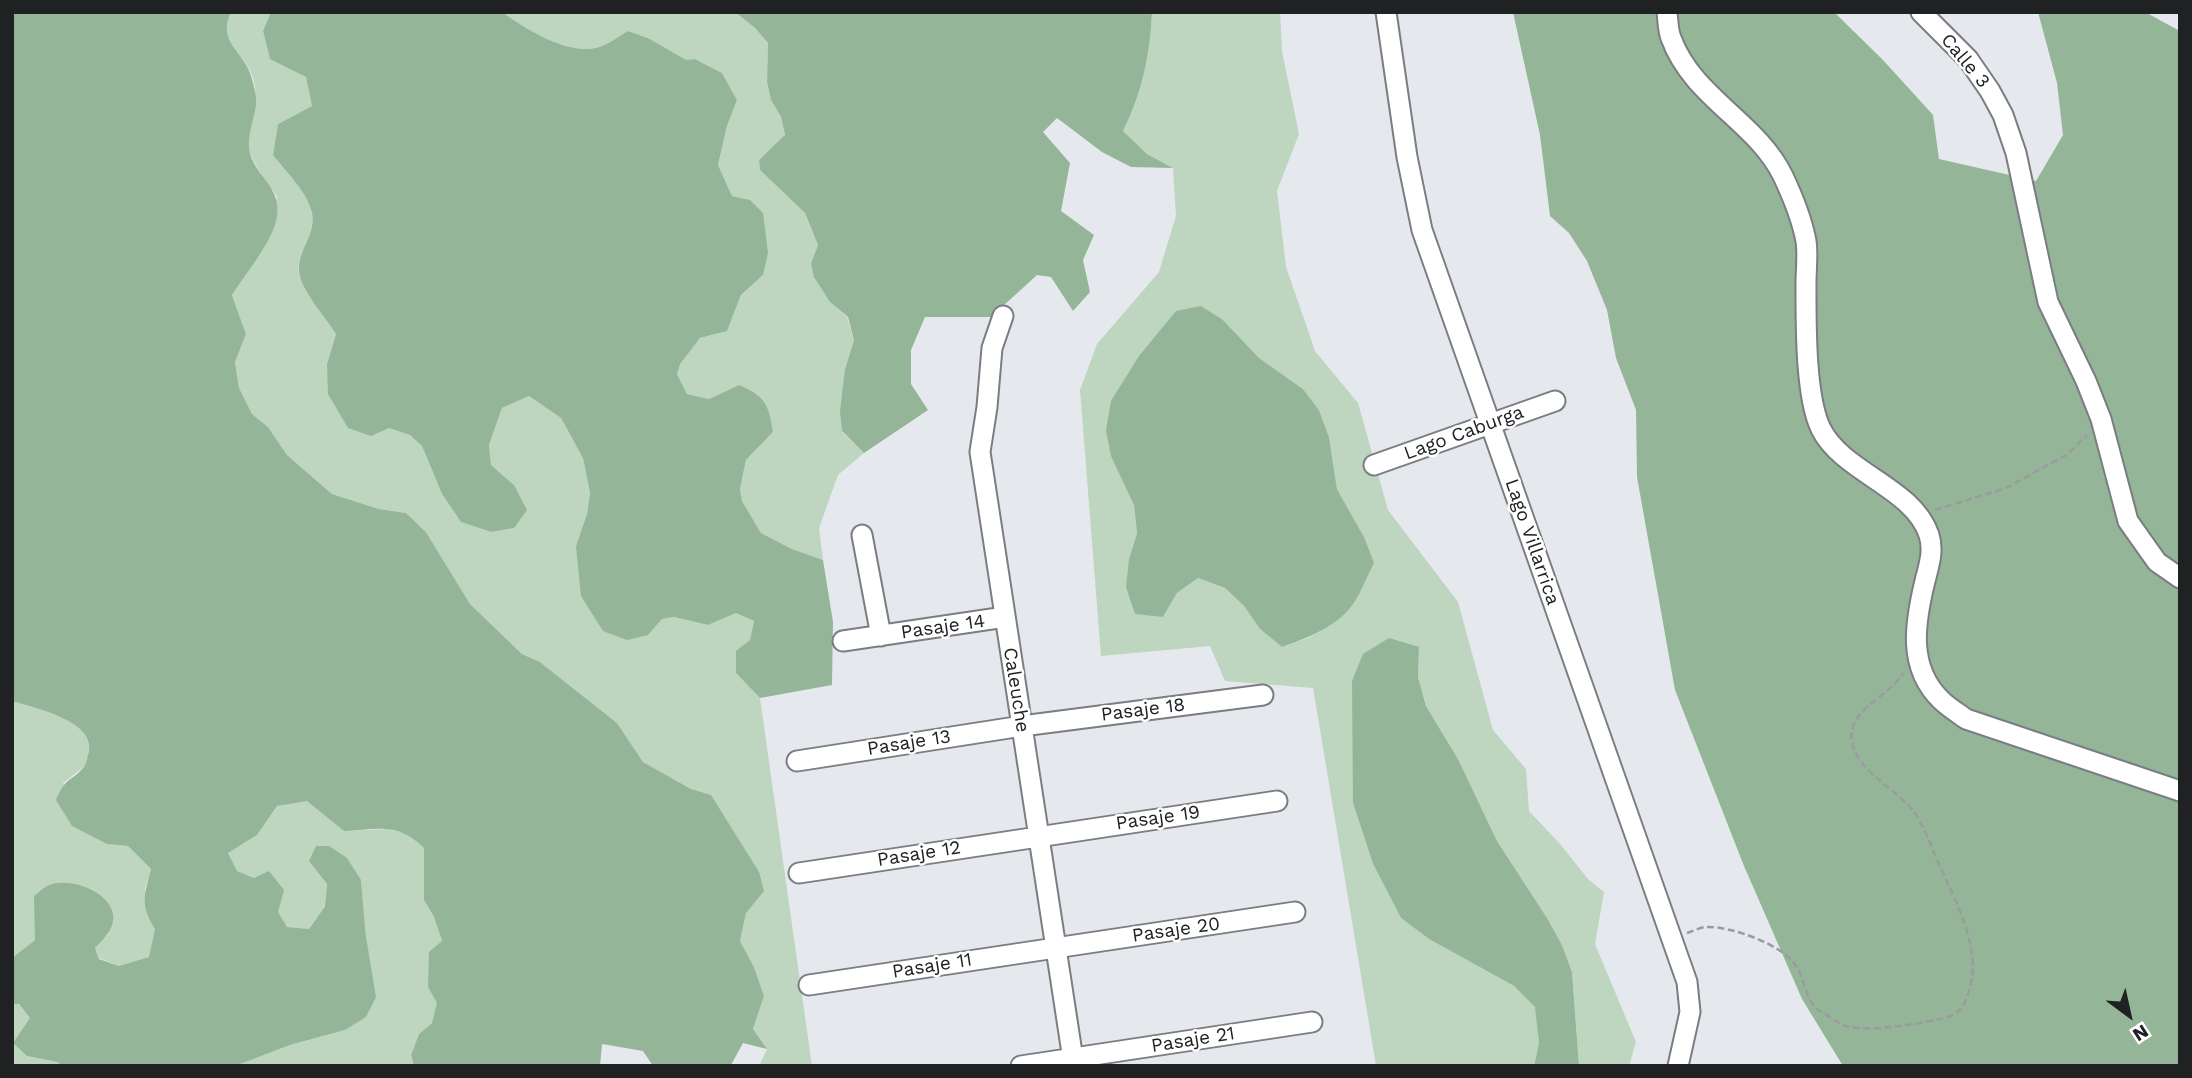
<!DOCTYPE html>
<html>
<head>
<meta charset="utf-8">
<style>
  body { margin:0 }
  #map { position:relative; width:2192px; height:1078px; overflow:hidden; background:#e5e9ed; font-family:"Work Sans",sans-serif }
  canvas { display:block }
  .frame { position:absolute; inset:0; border:14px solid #202122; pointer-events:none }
  .north { position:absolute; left:2094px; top:980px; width:70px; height:70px; -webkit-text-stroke:5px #fff; paint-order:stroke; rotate:147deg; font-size:19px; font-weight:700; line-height:28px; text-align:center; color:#202122 }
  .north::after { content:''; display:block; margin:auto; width:24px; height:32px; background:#202122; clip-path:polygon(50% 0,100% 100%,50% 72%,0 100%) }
</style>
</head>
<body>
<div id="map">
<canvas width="2192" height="1078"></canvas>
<div class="frame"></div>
<div class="north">N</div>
</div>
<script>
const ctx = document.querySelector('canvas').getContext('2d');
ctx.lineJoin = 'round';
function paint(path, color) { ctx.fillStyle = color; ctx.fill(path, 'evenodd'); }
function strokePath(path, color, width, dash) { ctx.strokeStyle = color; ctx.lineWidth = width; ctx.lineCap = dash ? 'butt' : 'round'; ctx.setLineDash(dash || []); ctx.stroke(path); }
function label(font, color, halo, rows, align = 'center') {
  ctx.font = font + ' "Work Sans",sans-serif'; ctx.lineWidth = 5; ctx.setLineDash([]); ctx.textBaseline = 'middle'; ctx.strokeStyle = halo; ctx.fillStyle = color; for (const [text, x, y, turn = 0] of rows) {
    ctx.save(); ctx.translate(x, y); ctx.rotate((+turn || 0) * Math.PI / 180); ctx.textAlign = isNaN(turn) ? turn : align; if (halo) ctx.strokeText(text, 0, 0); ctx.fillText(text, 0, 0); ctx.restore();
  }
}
paint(new Path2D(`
  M231,12H271L263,31L270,58L306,77L312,106L278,124L273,155C286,172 307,190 312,213C317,237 291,254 301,280C306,295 327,320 336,334L327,364L389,428L411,435L422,446L442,494L461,522L491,532L514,528V485L491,465L489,445L502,408L529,396L561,418L583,457L590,493L587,514L576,546L648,635L662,619L674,617L708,625L736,613L754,621L750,640L736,673L760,698L812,1066H759L767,1049L753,1029L764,996L754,967L740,941L746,913L711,796L691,789L643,762L617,723L540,662L522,654L470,604L426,532L406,513L379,509L332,494L287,455L268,427L252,414L239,388L235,362L246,334L232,294L268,238L277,197C269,184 257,170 251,155C242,134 263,103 252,75C242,50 217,41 231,12Z
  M502,12H735L755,28L768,43L767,82L771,100L781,117L785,136L759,160L760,170L805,213L818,245L811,263L830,302L847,317L854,340L845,368L842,432L864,453L838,475L819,528L823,560L792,549L761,533L742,501L740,489L746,460L773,432C769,404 765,396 739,385L709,399L687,394L677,374L679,364L700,338L727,331L741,295L763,275L750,200L732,196L718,165L727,126L737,100L722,73L695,59L686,61L648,38L628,31C619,36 609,44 599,47C570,57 524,28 502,12Z
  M1152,12H1280L1282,51L1299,134L1277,191L1286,267L1315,351L1358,403L1388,510L1458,602L1493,730L1526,769L1529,811L1561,845L1588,879L1604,892L1595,944L1636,1042L1629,1066H1579L1572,972L1562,945L1547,918L1497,841L1458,759L1426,706L1418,677L1419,647L1353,803L1373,864L1401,918L1429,939L1514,986L1536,1007L1539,1043L1534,1066H1376L1313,688L1225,681L1210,646L1101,656L1080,390L1097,344L1159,272L1176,216L1173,168L1147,154L1123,131C1142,93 1150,55 1152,12ZM1223,320L1259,358L1303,389L1319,410L1329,437L1337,489L1364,537L1331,625L1308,638L1282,647L1260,629L1244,606L1225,588L1198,578L1177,593L1163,617L1129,559L1137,533L1134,505Z
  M12,701C35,708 83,717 89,744C91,750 87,760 85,766L63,783L107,844L128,846L151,869L145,889L155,929L150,957L119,966L99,958L95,948L109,933L35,940L12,958Z
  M307,800L344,831L388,829L409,834L424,848V900L434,917L442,941L428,987L438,1003L432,1023L419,1034L411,1055L414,1066H235L290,1045L345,1030L366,937L361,880L310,861L327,884L325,905L309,929L287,927L254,878L236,871L228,853L257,835L277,806Z
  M12,1004H19L30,1018L27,1056L57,1062L63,1066H12Z`), '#bed5c0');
paint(new Path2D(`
  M12,12H231C216,43 246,52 252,79C254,87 257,97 256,105C254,120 246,138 250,153C256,177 281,186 277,216C274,240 245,274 232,295L246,334L235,362L239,388L252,414L268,427L287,455L332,494L379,509L406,513L426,532L470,604L522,654L540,662L617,723L643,762L691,789L711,795L759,872L764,891L746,913L740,941L754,967L764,996L753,1029L767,1049L743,1043L731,1065L653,1066L643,1051L602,1044L600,1066H414L411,1055L419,1034L432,1023L437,1003L428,987L429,952L442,941L434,917L424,900V848C398,822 378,829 344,831L307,801L277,806L257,835L228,853L237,871L254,878L269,871L284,890L278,912L287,927L309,929L325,906L327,884L309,861L316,846H329L347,858L361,880L366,937L376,997L366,1017L345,1030L290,1045L235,1066H63L57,1062L27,1056L13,1043L30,1018L19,1004H12V958L35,940L34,896C38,893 43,888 47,886C68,876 109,891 113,914C115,928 104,939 95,948L99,959L119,966L149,957L155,929C140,905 144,896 151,869L128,846L107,844L72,826L56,800C66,776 70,783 84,767C87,763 87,757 89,752C95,720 34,708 12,701Z
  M271,12H502C524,28 570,57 599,47C609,44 619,36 628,31L648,38L686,60L695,59L722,73L737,100L727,126L718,165L732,196L750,200L763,213L768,253L763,275L741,295L727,331L700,338L680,364L677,374L687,394L709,399L739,385C765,396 769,404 773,432L746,460L740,489L742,501L761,533L792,549L823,560L833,622L832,685L760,698L736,673V651L750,640L754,621L736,613L708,625L674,617L662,619L648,635L627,640L603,631L581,596L576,546L587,514L590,493L583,458L561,418L529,396L502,408L489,445L491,465L514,485L527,510L514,528L491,532L461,522L442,494L422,446L410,435L389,428L371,436L348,428L328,394L327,364L336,334C327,320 306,295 301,280C292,253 317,237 312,213C307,191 286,172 273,155L278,124L312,106L306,77L270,59L263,31Z
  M735,12H1152C1150,55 1142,93 1123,131L1147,154L1173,168L1131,167L1102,152L1057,118L1043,132L1070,163L1061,211L1094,235L1083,260L1090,292L1073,311L1051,277L1037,275L991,317H925L911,350V384L928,410L864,453L842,431L840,411L845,369L854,340L848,317L830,302L814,277L811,263L818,245L805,213L760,170L759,160L785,135L781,117L771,100L767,82L768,43L755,28Z
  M1513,12H1834L1883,60L1933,115L1939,159L2036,181L2063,135L2057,83L2038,12H2145L2178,30L2180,1066H1843L1802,999L1744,866L1675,690L1637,477L1636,410L1616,358L1607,310L1587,261L1569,233L1550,216L1540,135Z
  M1201,306L1223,320L1259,358L1303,389L1319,410L1329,437L1337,489L1364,537L1374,563C1367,576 1362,591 1353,604C1337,627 1307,638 1282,647L1260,629L1244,606L1225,588L1198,578L1177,593L1163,617L1135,614L1126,587L1129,559L1137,533L1134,505L1111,456L1106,430L1111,401L1139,356L1176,311Z
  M1389,638L1419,647L1418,677L1426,706L1458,759L1497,841L1547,918L1562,945L1572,972L1579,1066H1534L1539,1043L1535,1007L1514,986L1429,939L1401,918L1373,864L1353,803L1352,681L1363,654Z`), '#95b599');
const minor = new Path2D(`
  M1386,12L1407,157L1422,230L1687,982L1690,1012L1678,1066
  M1667,12C1668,21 1668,31 1671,38C1693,98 1756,121 1783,176C1792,195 1802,220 1806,241C1808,254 1806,270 1806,283C1806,321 1805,397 1821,429C1843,473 1913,487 1929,535C1934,551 1929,565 1925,581C1915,622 1907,667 1941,700C1948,707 1958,713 1966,719L2180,791
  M1921,12L1968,59L1990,91L2003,115L2016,153L2048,302L2086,381L2101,419L2128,521L2157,562L2180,578
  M1003,316L992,348L987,407L980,452L1074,1066
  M1374,465L1555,401
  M862,535L881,636
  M843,641L1005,617
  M797,761L1022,726L1263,695
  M799,873L1277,801
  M809,985L1295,912
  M1021,1066L1312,1022`);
strokePath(minor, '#7a7d81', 23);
strokePath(new Path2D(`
  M1935,510L2006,488L2068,454L2087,435
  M1687,933C1693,931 1701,927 1707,927C1730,926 1780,944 1794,963C1804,976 1804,993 1814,1006C1818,1011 1826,1014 1831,1018C1837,1022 1844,1026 1850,1027C1871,1032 1924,1023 1945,1018C1957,1015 1963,1008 1967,997C1985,954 1957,905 1940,866C1932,849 1925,828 1915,813C1899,791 1857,771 1852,742C1846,709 1889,698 1903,673`), '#999c9e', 2.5, [7, 3.5]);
strokePath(minor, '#fff', 19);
label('19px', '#202122', '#fff', [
  ["Calle 3",1965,61,50],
  ["Lago Caburga",1464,433,-20],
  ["Lago Villarrica",1532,542,71],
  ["Pasaje 14",943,627,-8],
  ["Caleuche",1016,690,81],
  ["Pasaje 18",1143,710,-7],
  ["Pasaje 13",909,743,-9],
  ["Pasaje 19",1158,818,-8],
  ["Pasaje 12",919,854,-9],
  ["Pasaje 20",1176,930,-8],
  ["Pasaje 11",932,966,-9],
  ["Pasaje 21",1193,1040,-9]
]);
</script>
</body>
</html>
